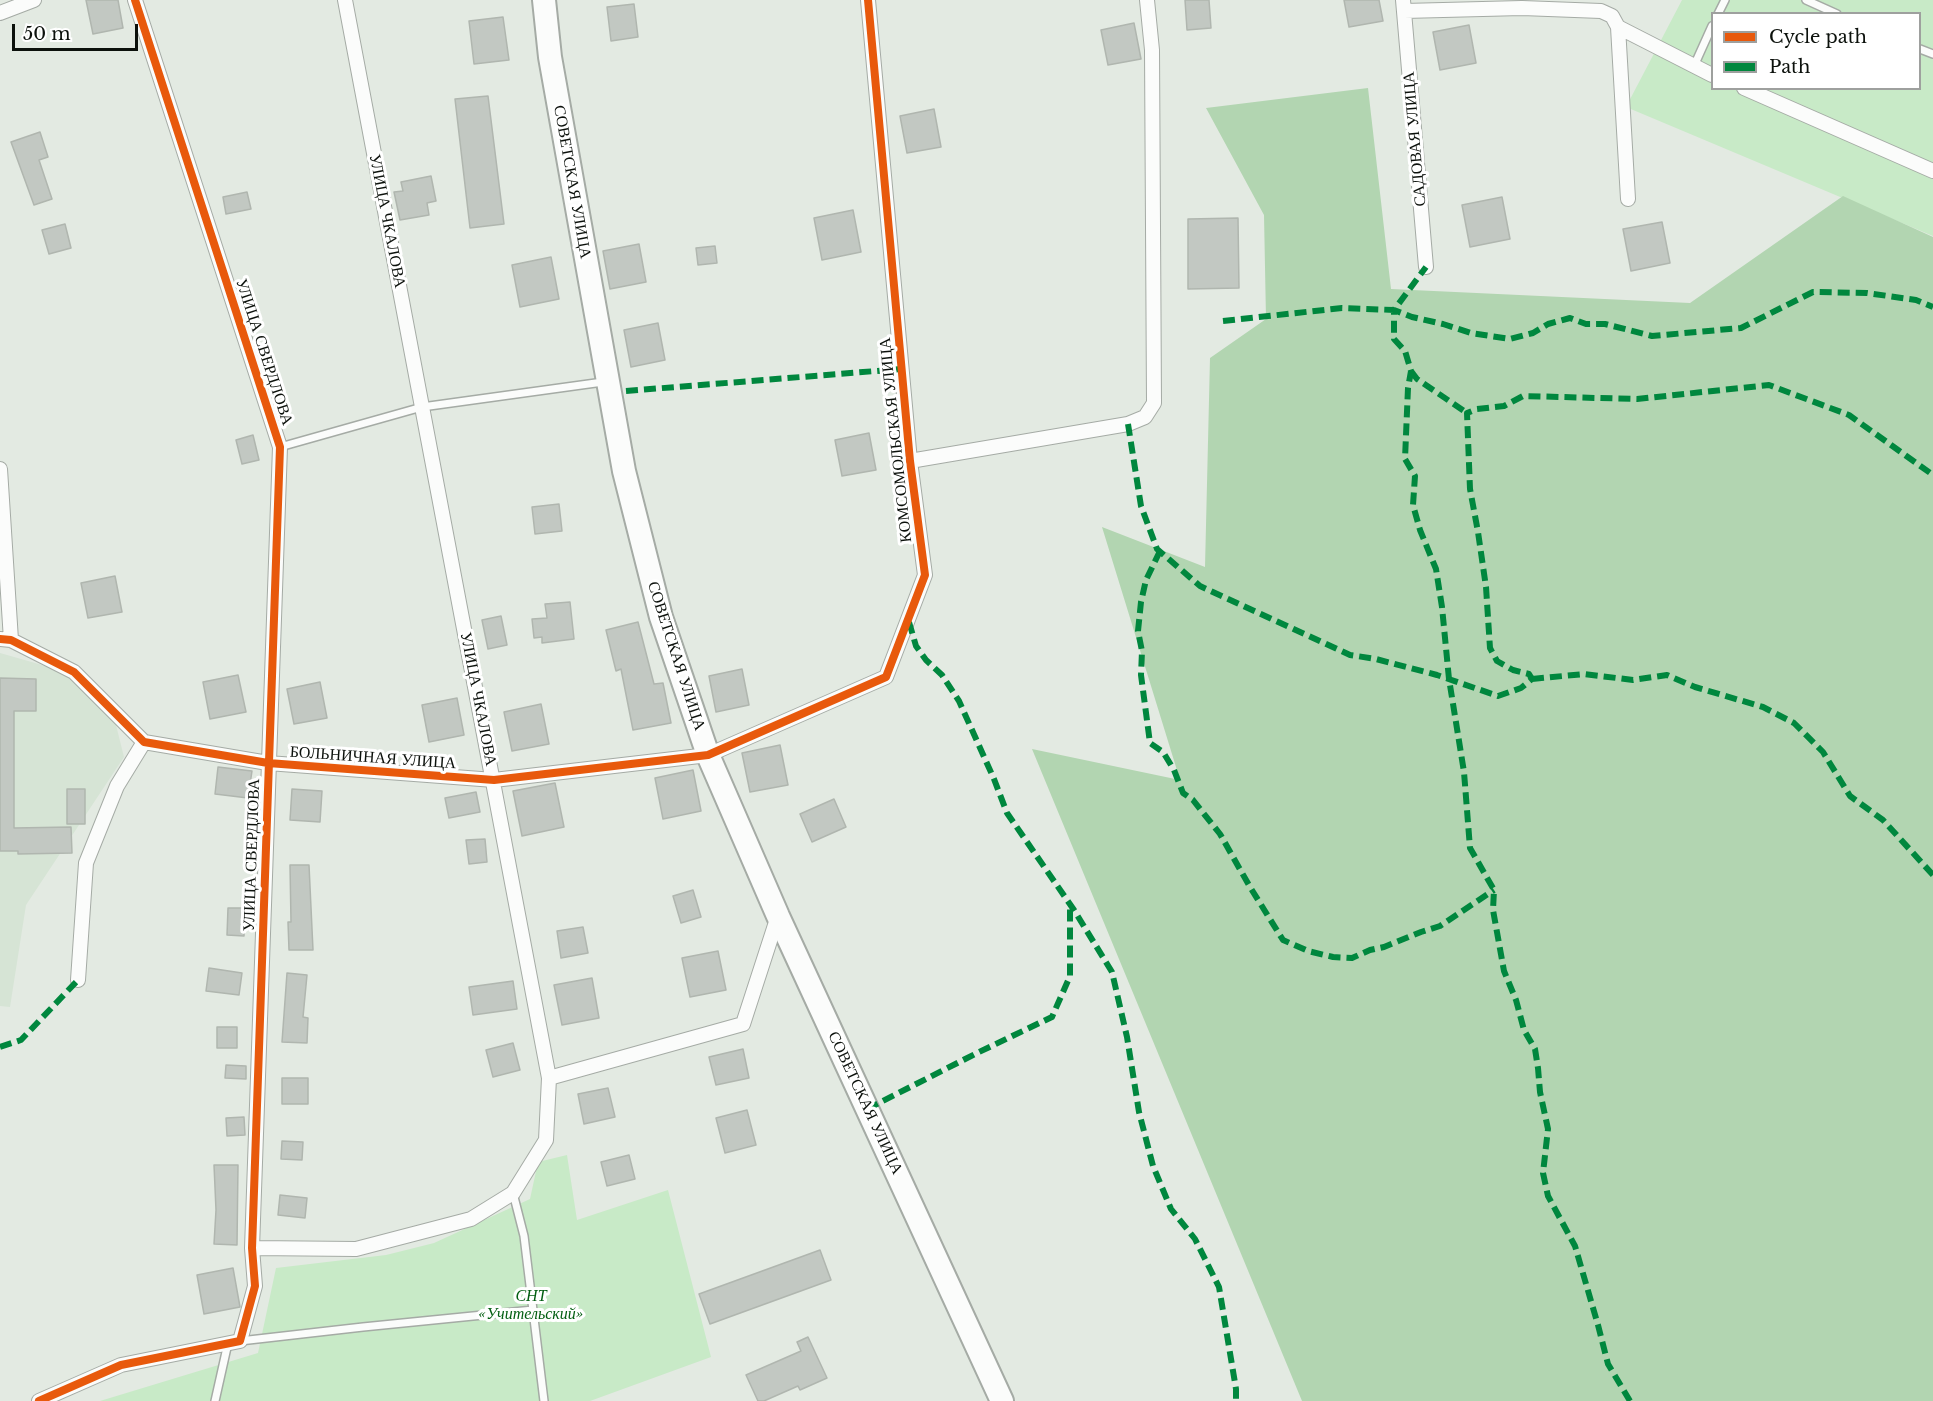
<!DOCTYPE html>
<html>
<head>
<meta charset="utf-8">
<style>
  body { margin:0 }
  #map { position:relative; width:1933px; height:1401px; overflow:hidden; background:#e3eae2; font-family:"Libre Baskerville",serif }
  canvas { display:block }
  .legend { position:absolute; left:1711px; top:12px; width:210px; height:78px; box-sizing:border-box; background:#fff; border:2px solid #9ea09e; margin:0; padding:8px 10px; list-style:none; font-size:18px; color:#0c110c }
  .legend li { display:flex; align-items:center; gap:12px; height:30px }
  .legend b { width:30px; border:2px solid #9ea09e }
  .scale { position:absolute; left:12px; top:24px; width:126px; height:27px; box-sizing:border-box; border:3px solid #0c110c; border-top:0; padding-left:8px; font-size:18px; line-height:21px; white-space:nowrap; color:#0c110c; -webkit-text-stroke:4px #fff; paint-order:stroke }
</style>
</head>
<body>
<div id="map">
<canvas width="1933" height="1401"></canvas>
<ul class="legend">
<li><b style="height:8px;background:#e8590c"></b>Cycle path</li>
<li><b style="height:8px;background:#00873e"></b>Path</li>
</ul>
<div class="scale">50 m</div>
</div>
<script>
const ctx = document.querySelector('canvas').getContext('2d');
ctx.lineJoin = 'round';
function paint(path, color) { ctx.fillStyle = color; ctx.fill(path, 'evenodd'); }
function strokePath(path, color, width, dash) { ctx.strokeStyle = color; ctx.lineWidth = width; ctx.lineCap = dash ? 'butt' : 'round'; ctx.setLineDash(dash || []); ctx.stroke(path); }
function label(font, color, halo, rows, align = 'center') {
  ctx.font = font + ' "Libre Baskerville",serif'; ctx.lineWidth = 6; ctx.setLineDash([]); ctx.textBaseline = 'middle'; ctx.strokeStyle = halo; ctx.fillStyle = color; for (const [text, x, y, turn = 0] of rows) {
    ctx.save(); ctx.translate(x, y); ctx.rotate((+turn || 0) * Math.PI / 180); ctx.textAlign = isNaN(turn) ? turn : align; if (halo) ctx.strokeText(text, 0, 0); ctx.fillText(text, 0, 0); ctx.restore();
  }
}
paint(new Path2D(`
  M0,653L70,673L114,717L124,757L26,905L10,1007L0,1006Z`), '#d6e4d5');
paint(new Path2D(`
  M1682,0H1933V236L1626,107ZM1712,14H1920V88H1712Z
  M567,1155L577,1220L668,1190L711,1357L590,1401H100L258,1353L276,1268L386,1255L434,1243L530,1199L538,1162Z`), '#c8eac7');
paint(new Path2D(`
  M1368,88L1391,289L1690,303L1843,196L1933,237V1401H1302L1032,749L1180,780L1102,527L1205,567L1210,358L1266,319L1264,215L1206,108Z`), '#b2d5b1');
const building = new Path2D(`
  M86,0H118L123,28L93,34Z
  M1185,0H1209L1211,28L1187,30Z
  M1344,0H1379L1383,21L1349,27Z
  M634,4L638,37L611,41L607,7Z
  M503,17L509,60L474,64L469,21Z
  M1134,23L1141,59L1108,65L1101,30Z
  M1469,25L1476,63L1440,70L1433,32Z
  M488,96L504,224L470,228L455,99Z
  M934,109L941,147L907,153L900,116Z
  M40,132L48,157L39,160L52,199L34,205L11,142Z
  M431,176L436,201L427,203L429,215L400,220L394,192L403,191L401,182Z
  M247,192L251,209L226,214L223,197Z
  M1502,197L1510,239L1470,247L1462,205Z
  M853,210L861,252L822,260L814,218Z
  M1238,218L1239,288L1188,289V219Z
  M1662,222L1670,263L1631,271L1623,229Z
  M65,224L71,248L49,254L42,230Z
  M639,244L646,282L610,289L603,251Z
  M715,246L717,263L698,265L696,248Z
  M551,257L559,299L520,307L512,265Z
  M658,323L665,360L631,367L624,330Z
  M869,433L876,470L842,476L835,440Z
  M253,435L259,460L242,464L236,440Z
  M559,504L562,531L535,534L532,507Z
  M115,576L122,612L88,618L81,583Z
  M570,602L574,639L542,643V637L534,638L532,619L547,618L545,604Z
  M501,616L507,645L488,649L482,620Z
  M638,622L654,684L663,683L671,723L633,730L621,669L616,671L606,630Z
  M742,669L749,705L716,712L709,676Z
  M238,675L246,712L210,719L203,682Z
  M0,678L36,679V711H14V828L71,827L72,853L18,854V851H0Z
  M320,682L327,718L294,724L287,689Z
  M457,698L464,735L429,742L422,705Z
  M541,704L549,744L512,751L504,712Z
  M780,745L788,785L750,792L742,753Z
  M218,767L252,771L248,798L215,794Z
  M693,770L701,811L663,819L655,778Z
  M555,783L564,827L522,836L513,791Z
  M67,789H85V824H67Z
  M292,789L322,791L320,822L290,820Z
  M476,792L480,812L449,818L445,798Z
  M834,799L846,827L812,842L800,814Z
  M485,839L487,862L469,864L466,840Z
  M290,865H309L313,950H289L288,922H291Z
  M693,890L701,917L681,923L673,896Z
  M228,908H245L244,936L227,935Z
  M583,927L588,953L561,958L557,931Z
  M718,951L726,990L690,997L682,958Z
  M209,968L242,973L239,995L206,991Z
  M287,973L307,975L303,1017L308,1018L307,1043L282,1042Z
  M592,978L599,1018L562,1025L554,985Z
  M513,981L517,1009L473,1015L469,987Z
  M217,1027H237V1048H217Z
  M513,1043L520,1070L493,1077L486,1050Z
  M743,1049L749,1078L716,1085L709,1057Z
  M226,1065L246,1066V1079L225,1078Z
  M282,1078H308V1104H282Z
  M608,1088L615,1117L584,1124L578,1094Z
  M747,1110L756,1145L725,1153L716,1118Z
  M244,1117L245,1135L227,1136L226,1118Z
  M282,1141L303,1142L302,1160L281,1159Z
  M629,1155L635,1179L607,1186L601,1162Z
  M214,1165H238L237,1245L214,1244L216,1210Z
  M280,1195L307,1198L305,1218L278,1215Z
  M820,1250L831,1280L710,1324L699,1294Z
  M233,1268L240,1307L204,1314L197,1275Z
  M808,1337L827,1378L800,1390L798,1386L764,1401H758L746,1375L801,1351L797,1342Z`);
paint(building, '#c2c8c2');
strokePath(building, '#b0b6af', 1.5);
const lane = new Path2D(`
  M1806,0L1837,14
  M1718,14L1725,0
  M1920,49L1933,54
  M1694,66L1712,26
  M280,447L422,407L603,382
  M513,1193L524,1236L544,1401
  M240,1341L363,1327L533,1310
  M215,1401L228,1343`);
const street = new Path2D(`
  M1403,0L1426,267
  M1404,11L1522,8L1601,11L1612,16L1618,27L1628,199
  M0,13L34,0
  M1618,27L1712,75
  M1744,88L1933,171
  M910,461L1128,424L1145,417L1154,403L1152,50L1147,0
  M0,469L11,640
  M0,639L11,640L74,672L144,742L268,763L494,780L708,755L886,677L925,575L910,461L868,0
  M78,980L86,863L117,786L144,742
  M549,1078L743,1024L778,916
  M252,1248L356,1249L471,1219L513,1193L546,1140L549,1078L345,0
  M39,1401L121,1365L240,1341L255,1286L252,1248L280,447L135,0`);
const primary = new Path2D(`
  M544,0L550,57L624,471L661,617L708,755L778,916L1002,1401`);
strokePath(lane, '#a5aba5', 10);
strokePath(street, '#a5aba5', 16);
strokePath(primary, '#a5aba5', 26);
strokePath(lane, '#fbfcfb', 7);
strokePath(street, '#fbfcfb', 14);
strokePath(primary, '#fbfcfb', 22);
strokePath(new Path2D(`
  M1223,321L1342,308L1394,310L1426,267
  M1411,371L1417,379L1467,413
  M626,391L901,369
  M1128,424L1141,506L1157,549L1200,586L1350,655L1376,659L1437,675L1498,696L1521,688L1532,679L1529,674L1513,670L1497,661L1490,648L1486,587L1478,532L1470,489L1467,413L1477,409L1504,406L1523,396L1637,399L1769,385L1849,415L1933,475
  M1160,551L1146,580L1141,602L1138,631L1142,651L1141,675L1150,743L1163,752L1174,770L1183,793L1193,800L1220,834L1250,887L1283,940L1308,951L1333,957L1352,958L1370,950L1384,947L1421,932L1440,926L1494,890
  M909,622L916,646L926,660L942,675L959,701L994,779L1007,813L1074,910L1112,972L1127,1037L1139,1112L1153,1166L1171,1209L1195,1239L1219,1287L1236,1389V1401
  M1532,679L1584,674L1633,680L1667,675L1695,687L1763,707L1794,723L1823,752L1850,796L1883,820L1933,875
  M0,1047L21,1040L78,980
  M867,1109L977,1053L1052,1017L1070,976V904
  M1630,1401L1608,1364L1598,1325L1575,1246L1548,1196L1543,1173L1548,1129L1540,1092L1538,1068L1535,1049L1524,1030L1516,1000L1504,971L1493,910L1494,890L1470,848L1464,772L1449,679L1442,607L1436,569L1420,530L1413,505L1415,476L1405,459L1408,388L1411,371L1405,351L1394,339V310L1412,317L1443,324L1471,333L1510,339L1533,333L1548,324L1570,318L1586,324H1605L1652,336L1741,328L1813,292L1867,293L1916,300L1933,307`), '#00873e', 6, [12, 6]);
strokePath(new Path2D(`
  M0,639L11,640L74,672L144,742L268,763L494,780L708,755L886,677L925,575L910,461L868,0
  M39,1401L121,1365L240,1341L255,1286L252,1248L280,447L135,0`), '#e8590c', 8);
label('16px', '#0c110c', '#fff', [
  ["САДОВАЯ УЛИЦА",1415,139,-95],
  ["СОВЕТСКАЯ УЛИЦА",572,182,80],
  ["УЛИЦА ЧКАЛОВА",387,221,79],
  ["УЛИЦА СВЕРДЛОВА",264,352,72],
  ["КОМСОМОЛЬСКАЯ УЛИЦА",896,440,-96],
  ["СОВЕТСКАЯ УЛИЦА",676,656,72],
  ["УЛИЦА ЧКАЛОВА",478,699,79],
  ["БОЛЬНИЧНАЯ УЛИЦА",373,758,4],
  ["УЛИЦА СВЕРДЛОВА",252,855,-88],
  ["СОВЕТСКАЯ УЛИЦА",865,1103,65]
]);
label('italic 16px', '#025e11', '#fff', [
  ["СНТ",531,1296],
  ["«Учительский»",531,1314]
]);
</script>
</body>
</html>
